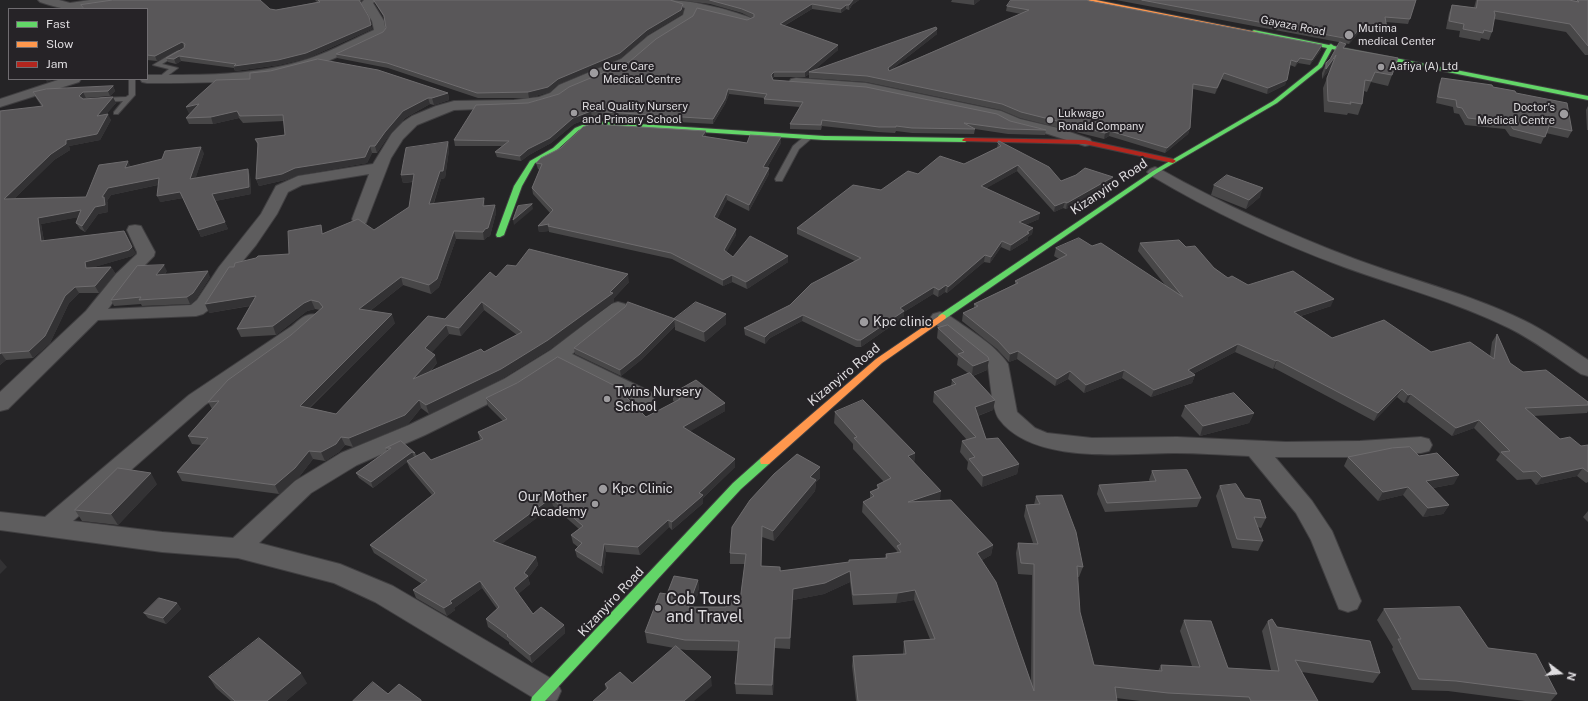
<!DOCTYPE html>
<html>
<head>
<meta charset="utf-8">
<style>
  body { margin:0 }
  #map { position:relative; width:1588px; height:701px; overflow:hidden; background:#252426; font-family:"Public Sans",sans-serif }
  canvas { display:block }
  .legend { position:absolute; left:8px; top:8px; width:140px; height:72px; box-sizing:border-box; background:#262327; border:1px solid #706d71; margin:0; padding:5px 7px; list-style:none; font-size:12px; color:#dfdde0 }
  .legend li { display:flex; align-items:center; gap:8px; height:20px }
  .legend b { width:20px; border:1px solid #706d71 }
  .north { position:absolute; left:1540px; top:653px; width:40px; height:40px; -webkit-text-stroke:3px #262327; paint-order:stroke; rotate:106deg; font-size:11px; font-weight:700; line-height:16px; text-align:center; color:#dfdde0 }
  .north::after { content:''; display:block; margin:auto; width:14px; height:18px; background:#dfdde0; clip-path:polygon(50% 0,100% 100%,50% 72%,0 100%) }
</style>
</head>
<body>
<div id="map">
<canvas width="1588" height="701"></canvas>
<ul class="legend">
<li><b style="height:5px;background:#63d668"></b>Fast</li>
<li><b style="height:5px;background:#ff974d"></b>Slow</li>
<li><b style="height:5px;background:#b3261e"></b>Jam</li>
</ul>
<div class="north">N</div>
</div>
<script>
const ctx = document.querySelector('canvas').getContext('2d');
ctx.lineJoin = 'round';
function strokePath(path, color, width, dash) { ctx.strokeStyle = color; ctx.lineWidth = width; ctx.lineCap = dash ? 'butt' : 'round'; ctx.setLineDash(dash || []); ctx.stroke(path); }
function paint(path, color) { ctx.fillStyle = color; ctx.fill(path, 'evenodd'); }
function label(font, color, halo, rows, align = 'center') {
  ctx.font = font + ' "Public Sans",sans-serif'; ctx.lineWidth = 4; ctx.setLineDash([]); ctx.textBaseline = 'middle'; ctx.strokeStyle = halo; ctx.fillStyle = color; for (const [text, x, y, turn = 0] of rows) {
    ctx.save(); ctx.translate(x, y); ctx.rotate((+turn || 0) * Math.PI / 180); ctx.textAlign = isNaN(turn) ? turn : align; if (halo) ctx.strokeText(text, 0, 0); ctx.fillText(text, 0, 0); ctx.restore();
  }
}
const lane = new Path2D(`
  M178,50L181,52L180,53L162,64L178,68L162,80H158V78L169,69L153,65Z
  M129,79H135V95L118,114H114V112L123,101L101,102L98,100L101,98L126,97L129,95Z
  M806,135L813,137L799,149L782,181H776L775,179L793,146Z`);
const street = new Path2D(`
  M38,0H59L70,3L90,0H122C117,5 74,10 68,9C59,8 49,5 40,2Z
  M364,0H376L373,3L384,21L386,32L384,35C364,44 344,55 323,63C268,84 205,83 147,83L142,82L140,79H147V75C197,75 250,76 298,62C325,55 349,41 374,30L372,21L361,3Z
  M666,0C691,0 728,9 751,18L753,20L747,23L696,11L692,19L656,42L629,65L569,91L559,98L529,107L454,110L417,125L403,139L391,158L366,223L360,224L354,223L352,219L369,174L302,185L288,192L277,214L256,245L232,274L211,308L203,314L196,316L98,320L8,409L0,411V392L86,311L116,274L137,254V252L127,230L129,226L135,225L141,226L155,252L154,256L128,282L108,309L191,305L197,300L219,267L261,214L276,186L298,176L373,164L392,133L403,122L412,116L436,106L454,101L514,100L539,97L550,93L559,85L621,59L648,36L683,15L685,8L668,2Z
  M796,78L866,83L1001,111L1020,119L1058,128L1090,139L1092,142L1090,145L1085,146L1048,134L1010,125L997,118L866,91L791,85L789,82L791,79Z
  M61,79H81L79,82L0,107V99Z
  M1155,167L1160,169C1224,205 1287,233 1355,259C1411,280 1470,294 1523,320C1546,331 1567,346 1588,360V376L1581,374C1557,358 1535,341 1509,328C1456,302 1399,287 1344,267C1276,242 1212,212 1150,175L1147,172L1150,169Z
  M618,302L625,304L627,308L625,312L572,354L651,392L655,397L651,402L644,404L637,402L559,363L518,389L425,435L357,465L311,493L259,543L340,564L393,586L557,682L561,691L557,700L555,701L537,700L375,602L334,583L238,558L162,552L0,530V512L45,517L189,395L292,326C301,318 307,312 319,315L322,319L306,334L205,405L73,521L162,532L233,538L295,481L341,453L409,425L504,379L551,350L611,304Z
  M940,312L947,314C966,328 995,344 1008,364L1017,412L1035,428L1047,433L1092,438L1177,437L1286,442L1360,441L1421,437L1429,439L1432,445L1429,451L1421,453L1360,457H1275L1312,501L1332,531L1361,601L1357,609L1348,612L1339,609L1311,540L1296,513L1249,456C1224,455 1200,453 1175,453C1124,453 1033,465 999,419C992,410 990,379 988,366L933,322L930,318L933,314Z`);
const fast = new Path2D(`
  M1254,30L1329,45L1331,44L1334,46L1588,96V100L1332,49L1322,67L1277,103L1157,173L945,319H939L938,317L939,315L1153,171L1273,101L1318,65L1327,48L1252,33V31Z
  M592,121L824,136L965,138L968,140L965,142L824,140L593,125L579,130L557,150L535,163L522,186L504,235L500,237H497L496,235L514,186L530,161L553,148L575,128Z
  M765,457L769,458L770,461L769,464L741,489L545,701H531L532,697L733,483L761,458Z`);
const slow = new Path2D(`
  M1085,0H1096L1257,32L1254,34Z
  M942,314L945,315L946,317L945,319L882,363L769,464H761L760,461L761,458L876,359Z`);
const jam = new Path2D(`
  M965,138L1085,140L1173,159L1176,161L1173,163L1085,144L963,141L962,140Z`);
strokePath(lane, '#403f41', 2);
strokePath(street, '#403f41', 2);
strokePath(fast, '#403f41', 2);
strokePath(slow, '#403f41', 2);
strokePath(jam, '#403f41', 2);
paint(lane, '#5e5d5e');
paint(street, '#5e5d5e');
paint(fast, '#63d668');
paint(slow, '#ff974d');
paint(jam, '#b3261e');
paint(new Path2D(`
  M315,0H362L360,2L372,29L308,58L279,65L235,71L234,68L181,61L176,64L168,62L166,58L184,48V47L157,61L147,60V9H83L81,5L111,1L276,10L317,2Z
  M374,0H670L683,9L682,14L647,35L620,58L558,84L549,92L529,98H478L388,68L337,58L336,54L383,32L386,28L385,19L375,3Z
  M678,0H859L852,5L849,10L846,9L841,13L812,9L784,26L838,45V50L813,71L937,29V34L892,69L1021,14L1006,11L1007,6L1089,1L1321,50L1310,65L1298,63L1295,67L1290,65L1285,85L1267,94L1222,79L1215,94L1193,89L1190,128L1188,134L1165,153L1109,136L1104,139L1020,118L1001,110L866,82L809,78V74L805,77H774L772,79L773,80L1010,121L1046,130L1045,135L1008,134L975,129L974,134L912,133L896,131L895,133L878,132L822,126L821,130L790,129V124L800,107L764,104V98L729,94L725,104L713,124L592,117L574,124L551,143L529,155L521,161L497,157L495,152L502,146H455L454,140L528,103L559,94L752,18L742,13L710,4Z
  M952,0H980L974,5L951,2Z
  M1116,0H1416L1408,24L1386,22L1387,29L1385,34L1360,31L1349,44Z
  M1476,0H1588V55H1585L1566,32L1494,19L1492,32L1489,40L1481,38L1480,41L1459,37L1460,31L1446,29L1449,13L1452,5L1474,8Z
  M1344,48L1392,75L1388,86L1371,82L1367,92L1364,91L1362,104L1358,115L1348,113L1347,115L1324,112L1323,88L1331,68L1322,79V73L1326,63Z
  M1442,78L1493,87L1516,93L1572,131L1568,138L1546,133L1541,144L1510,136L1505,129L1465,125L1459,114L1454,113L1453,107L1436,103L1439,84Z
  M113,86L115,91L110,96L86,98L85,99L116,103L106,114L111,120L100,140L69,146L70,150L54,160L15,198L86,197L131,167L204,153L195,179L250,175L251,194L215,201L228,229L201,237L183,198L160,202L158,185L111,195L107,201L108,203V212L98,214L85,232L80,229L76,223L78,217L41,224L44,241L136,253L132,256L94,267H111L115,273L99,293H79L69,303L50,343L33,358L6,360L0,365V111L42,107L36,98L33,92Z
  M448,93L449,100L434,105L430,104L405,118L387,138L377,153H372L367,163L298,175L285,180L259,186L256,179L258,146L255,139L285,135L284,121L243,123L239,118L213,124H189L186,118L190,113H189L186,107Z
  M1588,106V130H1587L1586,110Z
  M706,131V137L747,143L781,137V143L767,168L769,174L749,211L727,200L717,219L736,235L726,252L733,257L788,256V262L747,289L732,282L723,286L672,259L549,232V231L539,232L538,226L550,213L533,194L532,188L540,170L538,169L536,163Z
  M448,142L449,150L445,178L441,179L434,203L485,206L495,205L496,213L490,236L487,237L484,240L456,239L439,287L431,294L403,285L370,311L395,323L310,408L336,414L445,319L496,277L629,282L614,298V302L550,349L503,378L429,414L421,408L408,424L353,447L345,445L339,452L325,461L313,459L299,477L279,494L182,481L177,472L201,445L192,444L188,436L212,409L208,402L291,335L320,310L315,309L307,311L276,335L241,337L237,329L250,306L209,313L234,267L289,254L323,233L374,230L409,207L413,182L403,183L401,175ZM484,310L517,335L484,352L430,372L437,363L431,352L449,334L461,336Z
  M998,143L1061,181L1112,183L1066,209L1063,208L1054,212L1017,171L986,188L1039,219L1025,225L1033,228L1032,234L1028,237V240L1010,251L1001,247L990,263L984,262L947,293L945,292L938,297L933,294L904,312V317L861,347H856L802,321L770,338L765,344L745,335L744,328L790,305L855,261L797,234V228L881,190L918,174L964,164L997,148Z
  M1214,185L1260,197L1246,209L1211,195Z
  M1140,243L1186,247L1228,278L1248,285L1331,306L1301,316L1332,338L1431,352L1490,356L1492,342L1497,334L1510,363L1523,372L1588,402V411L1587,413L1533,416L1560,439L1581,446L1588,445V482L1586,483L1577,476L1536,485L1531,479L1517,480L1496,460L1500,454L1474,428L1452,436L1407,402L1404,403L1397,397L1374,421L1274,368L1273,369L1235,352L1193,374L1195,375L1192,383L1151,397L1122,378L1084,393L1068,379L1055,386L1017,359L1009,362L997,349L962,321L963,313L974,308V304L1015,284V281L1059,259L1054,256L1056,248L1092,246L1166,286L1138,251Z
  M167,271L165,274L210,277L196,299L190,304L142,306L141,304L114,306L111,300Z
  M625,307L675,319L726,324L705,342L675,330V326L641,360L621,376L575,354L574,348Z
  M938,328L987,370L973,376L995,400L993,410L978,416L986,439L1019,464L1017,474L982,487L967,469L968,462L960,452L962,441L967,440L933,402L934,392L951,386L952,380L968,373L957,365L958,358L937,338Z
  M627,392L628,399L646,417L675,402L673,401V393L725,403V411L690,431L735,467L703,498V503L701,505L672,530L669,527L640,555L606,552L603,574L577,557L575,550L578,547L573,543L571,535L579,529L553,506L501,544L536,557L538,565L528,578L530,584L518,594L533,614L564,625L565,633L532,663L509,644V642L488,627L486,619L497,609L482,588L454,608L455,610L447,616L416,598L413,590L422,584L374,553L370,545L432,495L410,469L407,462L373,488L359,478L356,473L387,451L386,448L415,453L417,456L431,460L480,440L478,432L503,421L488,406L486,398Z
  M1185,406L1254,413L1249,423L1200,436L1181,416Z
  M835,412L915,453L914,463L940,501L993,545L991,555L982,560L1031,683L1032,575L1018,574L1016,553L1018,543H1033L1024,516L1026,505H1034L1036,496L1083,567L1079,577H1077L1080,612L1094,665L1158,671L1161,665L1192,666L1180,631L1184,620L1228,668L1271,670L1262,631L1268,621L1277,627L1380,673L1373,683L1302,672L1318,701H1140L1116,698L1117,701H856L852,666L853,656L903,654L904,641L930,639L914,600L896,603L853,605L850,582L824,594L793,600L790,649L775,648L773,695L736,694L735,684L738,651L686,650L679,649L712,686L606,690L605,684L632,683L674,648L647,643L645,632L667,594L698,580L699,591L693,607H726L740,601L745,564H730V553L820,467V478L816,482L815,491L774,541L762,537L761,566L780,567L781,571L885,558L886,554L896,553L897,551L862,512L863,502L870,499V492L877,489V485L884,482L853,449V444L834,423Z
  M1419,456L1454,484L1433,488L1449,505L1443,514L1423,517L1403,495L1378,501L1344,466L1348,457Z
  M1152,471L1201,498L1197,507L1105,512L1097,494L1099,485L1150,482L1149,480Z
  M157,484L118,525L82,521L75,510Z
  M1220,486L1245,498L1266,518L1261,528L1258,527L1263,541L1258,551L1232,548L1216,496Z
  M1588,511V522L1583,517Z
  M177,603L181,609L166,624L148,618L144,613Z
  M1384,609L1488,648L1557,694L1551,701H1525L1448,691L1412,690L1392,649L1393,647L1377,620Z
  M209,677L307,683L286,701H231L216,688Z`), '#484748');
paint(new Path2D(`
  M853,0H859L852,5L849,10V5Z
  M974,0H980L974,5Z
  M683,4V9L682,14L647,35L620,58L558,84L549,92L529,98L528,92L647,30Z
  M812,4V9L780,28V24Z
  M846,5V9L841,13V9Z
  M369,17L372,29L308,58L279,65L235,71L234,66Z
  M1361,26L1360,31L1349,44L1351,39Z
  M937,29V34L887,73L888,68Z
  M182,42L184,47L157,61L155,56Z
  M838,45V50L811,73L809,72V74L805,77V72Z
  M1322,45L1321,50L1310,65L1312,60Z
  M1336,55L1333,66L1322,79L1326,69Z
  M179,56L181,61L176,64L174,59Z
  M1300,58L1298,63L1295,67L1297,62Z
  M774,72V77L771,80V75Z
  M1224,73L1222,79L1215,94L1217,88Z
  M45,79H56L47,82Z
  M1287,80L1285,85L1267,94L1268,88Z
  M113,86L115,91L110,96L108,91Z
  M728,89L729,94L725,104L713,124V119Z
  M83,92L86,98L82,101L79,96Z
  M448,93L449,100L434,105L432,98Z
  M113,97L116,103L100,122L97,116Z
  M428,98L430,104L405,118L387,138L377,153L375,146L385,132L403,111Z
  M199,104L201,111L189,113L186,107Z
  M237,111L239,118L213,124L211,117Z
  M591,111L592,117L574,124L551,143L529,155L521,161L520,156L528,149L573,118Z
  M108,114L111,120L100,140L69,146L70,150L54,160L8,205L4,199L66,140Z
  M1190,128L1188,134L1165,153L1167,148Z
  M706,131V137L702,136Z
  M1110,131L1109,136L1104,139L1105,133Z
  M781,137V143L764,173L763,167Z
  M448,142L449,150L445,178L441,179L431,211L429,204Z
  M370,146L372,153L367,163L298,175L285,180L259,186L256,179Z
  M201,147L204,153L193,186L190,179Z
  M128,161L131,167L125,168Z
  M1018,165L1017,171L980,192L981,186Z
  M769,168V174L749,211V205Z
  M248,169L250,175L251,194L215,201L212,194Z
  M414,174L416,181L403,183L401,175Z
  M1113,177L1112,183L1066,209L1067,203Z
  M159,178L162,184L111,195L107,201L108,203V212L98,214L85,232L82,226L108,188Z
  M1263,188L1260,197L1246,209L1249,200Z
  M180,192L183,198L160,202L157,196Z
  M726,194L727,200L715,224L714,217Z
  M484,198L485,206H483Z
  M1065,202L1063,208L1054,212L1055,206Z
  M532,204L533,209L514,225L513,220Z
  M495,205L496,213L490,236L487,237L484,240L483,232Z
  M81,210L85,216L41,224L45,248L41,241L38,218Z
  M1040,213L1039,219L1018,228L1019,222Z
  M225,222L228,229L201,237L198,230Z
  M549,224L548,226L549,231L539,232L538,226Z
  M321,225L323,233L322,234Z
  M1033,228L1032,234L1028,237V240L1010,251L1011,245Z
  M736,229V235L724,257V250Z
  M454,231L456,239L439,287L431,294L429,285Z
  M1002,241L1001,247L990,263L991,257Z
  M132,247L136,253L132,256L88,269L86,268L85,262Z
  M985,255L984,262L947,293L948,287Z
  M788,256V262L747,289L746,282Z
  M164,265L167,271L159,281L156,275Z
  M111,267L115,273L99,293L95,286Z
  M208,271L210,277L196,299L190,304L187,297Z
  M628,274L629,282L614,298V302L550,349L503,378L429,414L426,405L610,292Z
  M732,275V282L723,286V280Z
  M401,277L403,285L362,317L359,309Z
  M946,285L945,292L938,297L939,290Z
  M75,287L79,293L69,303L50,343L33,358L29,351L65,296Z
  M934,287L933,294L904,312V317L861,347V340L900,308Z
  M256,296L259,304L209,313L205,304Z
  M1334,299L1331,306L1291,319L1294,312Z
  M311,300L315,309L307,311L276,335L273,326L304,303Z
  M482,302L484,310L461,336L459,328Z
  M392,314L395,323L303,414L300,406Z
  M726,314V324L705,342L704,332Z
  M803,315L802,321L770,338L765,344V337L770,332Z
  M674,319L675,326L641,360L621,376L620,370Z
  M446,325L449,334L428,357L425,348Z
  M1238,344L1235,352L1185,378L1188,370Z
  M1018,351L1017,359L1009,362L1010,354Z
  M1,353L6,360L0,365V354Z
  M435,355L437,363L415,388L413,379Z
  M989,360L987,370L972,376L973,366Z
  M1277,360L1274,368L1273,369L1276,361Z
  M1124,370L1122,378L1084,393L1086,385Z
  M1070,371L1068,379L1055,386L1057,379Z
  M1195,375L1192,383L1151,397L1154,390Z
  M1402,389L1397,397L1374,421L1378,413Z
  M627,392L628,399L624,402L623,394Z
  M1411,394L1407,402L1404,403L1408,395Z
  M419,400L421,408L408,424L353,447L349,438Z
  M995,400L993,410L974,417L975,407Z
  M725,403V411L684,435L683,427Z
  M1254,413L1249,423L1200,436L1203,426Z
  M1479,420L1474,428L1452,436L1456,428Z
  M341,437L345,445L339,452L325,461L321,452Z
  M309,451L313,459L299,477L279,494L275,485Z
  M412,452L414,457L373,488L371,482Z
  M915,453L914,464L908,456Z
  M735,459V467L703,498V503L701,505L672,530V522L699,493Z
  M1019,464L1017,474L982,487L983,476Z
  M820,467V478L816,482L815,491L774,541L773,531L810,477Z
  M1583,468L1577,476L1536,485L1542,477Z
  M151,473L157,484L118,525L111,514Z
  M1459,475L1454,484L1421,490L1426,481Z
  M1408,487L1403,495L1378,501L1383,492Z
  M941,491L940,501L908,502Z
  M551,498L553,506L495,549L493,541Z
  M1449,505L1443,514L1423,517L1428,508Z
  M668,520L669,527L640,555L638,547Z
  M762,526V537L761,576V566Z
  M604,544L606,552L603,574L601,566Z
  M993,545L991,555L975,564L977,553Z
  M536,557L538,565L528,578L530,584L516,596L514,588L524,573Z
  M0,559L7,567L0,574Z
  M850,571V582L824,594L793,600L790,649V638L793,589Z
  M698,580L699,591L689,617L688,607Z
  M480,581L482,588L454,608L455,610L447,616L444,608L450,601Z
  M915,590L914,600L896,603L898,593Z
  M177,603L181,609L166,624L163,618Z
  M564,625L565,633L532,663L530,655Z
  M775,638V648L773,695L772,685Z
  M301,673L307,683L286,701H267Z
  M711,677L712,686L694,701H684Z`), '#333234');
const building = new Path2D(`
  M113,0H260L270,9L276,10L320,2L318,0H359L369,17L371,25L306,53L278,60L234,66L236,64L179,56L174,59L166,58L184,48L185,44L182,42L155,56L147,55V9H84L81,5Z
  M374,0H670L683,4L681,10L647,30L620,53L558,79L548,87L528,92L477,93L387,63L336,54L383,32L386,28L384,16Z
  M710,0H853L849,5H846L841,9L812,4L780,24L838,45L805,72H774L771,75L773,80L866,87L997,114L1010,121L1046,130L1008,129L964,123L975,129L912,128L896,126V127H879L822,120L821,125L790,124L803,102L764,99L767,94L728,89L725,99L713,119L591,111L573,118L550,138L528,149L520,156L495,152L509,141L454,140L476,105L528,103L559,94L569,87L629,62L656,39L693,16L697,8L747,20L754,17V14L742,9Z
  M1011,0H1087L1089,1L1322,45L1312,60L1300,58L1297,62L1291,60L1287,80L1268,88L1224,73L1217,88L1193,84L1190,128L1167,148L1110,131L1105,133L1021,112L1002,104L867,76L809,72L936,27L937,29L888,68L889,71L1029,10L1007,6Z
  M1142,0H1416L1410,19L1385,17L1387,29L1361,26L1351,39Z
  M1478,0H1569L1579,2L1577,0H1588V46L1570,24L1494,11L1495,15L1492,32L1484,30L1483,33L1463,29L1464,24L1449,21L1452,5L1476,8Z
  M1340,42L1346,44L1343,48L1398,58L1392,75L1375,72L1371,81L1365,80L1362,104L1350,102L1351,104L1328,101L1327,78L1336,55L1326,69V63L1330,59Z
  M318,59L378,70L448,93L432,98H428L403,111L385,132L375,146H370L365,157L295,168L282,174L256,179L258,143L255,139L285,135L283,115L240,116L237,111L211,117L186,118L199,104L186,107L216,80L250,79V73L270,71Z
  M1442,78L1492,85L1493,87L1515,91L1516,93L1567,103L1572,131L1549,126L1545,137L1513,129L1509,123L1468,118L1462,108L1457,107L1456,100L1438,97Z
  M113,86L108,91L83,92L79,96L83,99L113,97L97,116L108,114L97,134L66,140V144L51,154L4,199L86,197L99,165L128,161L125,168L162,159L165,151L201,147L190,179L248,169L249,187L212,194L225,222L198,230L180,192L157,196L159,178L108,188L102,197H104L105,205L95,207L82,226L76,223L81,210L38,218L41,241L124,231L132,247L129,250L85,262L86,268L111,267L95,286L75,287L65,296L45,336L29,351L1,353L0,354V111L43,106L33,92L46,89Z
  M591,124L706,131L702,136L747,143L750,135L781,137L763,167L769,168L749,205L726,194L714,217L736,229L724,250L733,257L750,236L788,256L746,282L732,275L723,280L671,253L548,226L549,224L538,226L553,210L532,188L542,164L536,163L541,158L561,148L583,127Z
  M999,141L1049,167L1061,181L1076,175L1085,168L1113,177L1067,203L1065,202L1055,206L1018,165L981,186L1040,213L1019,222L1033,228L1027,232L1029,233L1011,245L1002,241L991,257L985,255L948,287L946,285L939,290L934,287L900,308L904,311L861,340H857L803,315L770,332L765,337L744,328L790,305L811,284L861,258L797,228L853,185L881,190L908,171L918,174L940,156L964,164L1001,146L998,143Z
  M448,142L443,171H440L429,204L484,198L483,206L495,205L488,228L485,229L483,232L454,231L437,279L429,285L401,277L359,309L392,314L300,406L336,414L428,316L445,319L490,272L496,277L507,265L516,266L529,249L628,274L610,292L613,293L548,340L501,369L426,405L419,400L405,415L349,438L341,437L336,444L321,452L309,451L295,468L275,485L177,472L208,438L188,436L219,401L208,402L228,380L291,335L323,307L319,302L311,300L304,303L273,326L237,329L256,296L205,304L229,267H234L235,263L256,258L258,256L289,254L288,231L321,225L322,234L358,219L374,230L409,207L414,174L401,175L406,148ZM482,302L522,332L484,352L481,349L413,379L435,355L425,348L446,325L459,328Z
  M1227,175L1263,188L1249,200L1214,185Z
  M532,204L513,220L518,206Z
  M1079,238L1092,246L1101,243L1183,297L1140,243L1179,240L1186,247L1195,246L1214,268L1228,278L1232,276L1248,285L1293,271L1334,299L1294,312L1332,338L1384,320L1431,352L1470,342L1494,359L1497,334L1510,363L1523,372L1546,370L1588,402V405L1525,408L1560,439L1570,437L1581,446L1588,445V472L1583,468L1542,477L1536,471L1523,472L1501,452L1510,451L1479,420L1456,428L1411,394L1408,395L1402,389L1378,413L1277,360L1276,361L1238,344L1188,370L1195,375L1154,390L1124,370L1086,385L1070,371L1057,379L1018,351L1010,354L998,341L963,313L978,306L974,304L1018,283L1015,281L1067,255L1056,248Z
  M164,265L156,275L208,271L193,293L187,297L139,300L141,297L111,300L137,266Z
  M628,302L675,319L640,354L620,370L574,348L625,307Z
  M696,302L726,314L704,332L674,319Z
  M948,325L988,357L989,360L973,366L958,354L964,352L938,328Z
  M558,357L627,392L623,394L646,417L680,399L673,393L696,380L725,403L683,427L735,459L699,493L703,495L701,497L672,522L668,520L638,547L604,544L601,566L575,550L582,543L571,535L583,526L551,498L493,541L536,557L524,573L528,576L514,588L533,614L541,607L564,625L530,655L507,636L508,635L486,619L499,607L480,581L450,601L452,603L444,608L413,590L427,580L370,545L435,493L407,461L424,452L431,460L483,439L478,432L507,419L486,398L517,383Z
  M970,373L995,400L975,407L986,439L998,438L1019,464L983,476L969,459L975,457L962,441L976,437L934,392L956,384L952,380Z
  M1234,393L1254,413L1203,426L1185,406Z
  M863,400L915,453L908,456L941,491L908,502L951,500L993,545L977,553L996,582L1034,691V564L1021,563L1018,543L1038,544L1026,505L1040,504L1036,496L1062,495L1076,532L1083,567L1077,566L1080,612L1094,665L1162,671L1161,665L1200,667L1184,620L1211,621L1228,668L1279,671L1268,621L1272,619L1277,627L1370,641L1380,673L1295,660L1318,701H1251L1249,697L1168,693L1115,687L1117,701H858L853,656L906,654L904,641L935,639L915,590L898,593L853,595L850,571L825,583L793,589L790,638H775L772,685L735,684L739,641L685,640L645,632L660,593L667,594L674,576L698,580L688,607H726L727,601H740L746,554L730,553L732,527L750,500L774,474L797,454L820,467L810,477L816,480L773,531L762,526L761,566L780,567V571L849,562V560L887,558L886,554L901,552L897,546L901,544L863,502L874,496L870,492L879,488L877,485L891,478L854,438L857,437L835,412Z
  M401,441L415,453L412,452L371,482L356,473L391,448H386Z
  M1410,447L1419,456L1437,453L1459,475L1426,481L1449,505L1428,508L1408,487L1383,492L1348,457L1392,448Z
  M118,468L151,473L111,514L75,510Z
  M1187,470L1201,498L1107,503L1099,485L1156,481L1152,471Z
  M1236,484L1245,498L1260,500L1266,518L1254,517L1263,541L1237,539L1220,486Z
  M159,598L177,603L163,618L144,613Z
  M1460,607L1488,648L1536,654L1557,694L1456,681L1419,679L1398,639H1401L1384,609Z
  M259,638L301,673L267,701H235L209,677Z
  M676,646L711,677L684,701H593L608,688L605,684L620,672L632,683Z
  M373,682L388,694L399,684L421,700V701H353Z`);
paint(building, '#595759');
strokePath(building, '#6e6c6e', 1);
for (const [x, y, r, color] of [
  [1349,35,5,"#9e9c9f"],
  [1381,67,4,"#9e9c9f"],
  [594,73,5,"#9e9c9f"],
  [574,113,4,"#9e9c9f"],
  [1564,114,5,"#9e9c9f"],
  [1050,120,4,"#9e9c9f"],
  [864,322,5,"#9e9c9f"],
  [607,399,4,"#9e9c9f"],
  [603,489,5,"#9e9c9f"],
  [595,504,4,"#9e9c9f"],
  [658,608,4,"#9e9c9f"]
]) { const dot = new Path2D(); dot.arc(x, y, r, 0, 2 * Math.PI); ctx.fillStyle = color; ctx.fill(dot); strokePath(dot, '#262327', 1.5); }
label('11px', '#dfdde0', '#262327', [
  ["Gayaza Road",1293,26,11]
]);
label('11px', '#dfdde0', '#262327', [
  ["Mutima",1358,29],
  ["medical Center",1358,42],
  ["Cure Care",603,67],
  ["Medical Centre",603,80],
  ["Aafiya (A) Ltd",1389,67],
  ["Real Quality Nursery",582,107],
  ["and Primary School",582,120],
  ["Doctor's",1555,108,"right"],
  ["Medical Centre",1555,121,"right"],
  ["Lukwago",1058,114],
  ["Ronald Company",1058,127]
], 'left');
label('13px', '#dfdde0', '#262327', [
  ["Kizanyiro Road",1109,187,-34],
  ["Kizanyiro Road",844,375,-40],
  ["Kizanyiro Road",611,602,-47]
]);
label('13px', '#dfdde0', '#262327', [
  ["Kpc clinic",873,322],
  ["Twins Nursery",615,392],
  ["School",615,407],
  ["Kpc Clinic",612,489],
  ["Our Mother",587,497,"right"],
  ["Academy",587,512,"right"]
], 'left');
label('16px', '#dfdde0', '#262327', [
  ["Cob Tours",666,599],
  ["and Travel",666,617]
], 'left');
</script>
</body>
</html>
